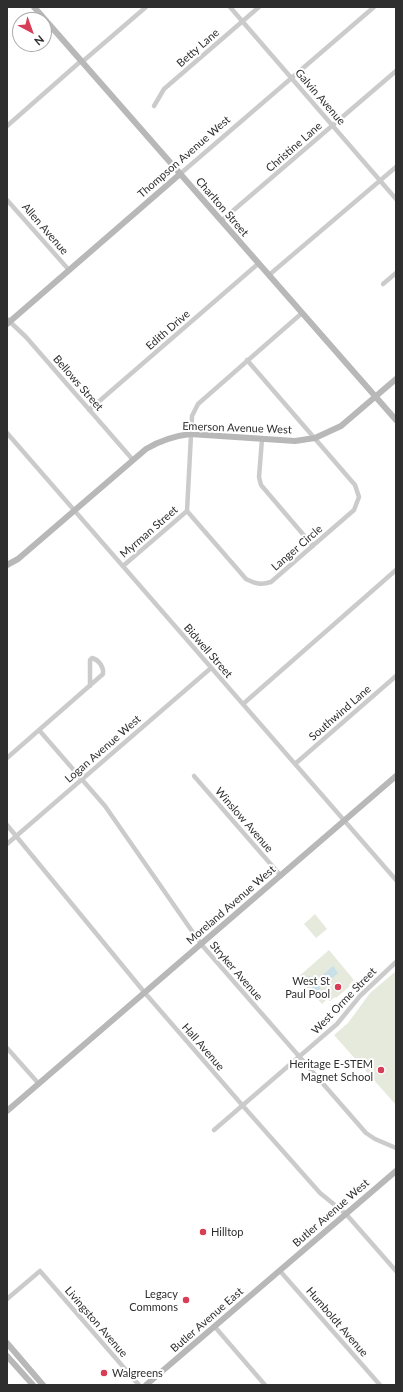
<!DOCTYPE html>
<html>
<head>
<meta charset="utf-8">
<style>
  body { margin:0 }
  #map { position:relative; width:403px; height:1392px; overflow:hidden; background:#fff; font-family:Lato,sans-serif }
  canvas { display:block }
  .frame { position:absolute; inset:0; border:8px solid #2e2e2e; pointer-events:none }
  .north { position:absolute; left:12px; top:12px; width:40px; height:40px; box-sizing:border-box; background:#fff; border:1px solid #ababab; border-radius:50%; rotate:139deg; font-size:11px; font-weight:700; line-height:16px; text-align:center; color:#2e2e2e }
  .north::after { content:''; display:block; margin:auto; width:14px; height:18px; background:#d83d57; clip-path:polygon(50% 0,100% 100%,50% 72%,0 100%) }
</style>
</head>
<body>
<div id="map">
<canvas width="403" height="1392"></canvas>
<div class="frame"></div>
<div class="north">N</div>
</div>
<script>
const ctx = document.querySelector('canvas').getContext('2d');
ctx.lineJoin = 'round';
function paint(path, color) { ctx.fillStyle = color; ctx.fill(path, 'evenodd'); }
function strokePath(path, color, width, dash) { ctx.strokeStyle = color; ctx.lineWidth = width; ctx.lineCap = dash ? 'butt' : 'round'; ctx.setLineDash(dash || []); ctx.stroke(path); }
function label(font, color, halo, rows, align = 'center') {
  ctx.font = font + ' Lato,sans-serif'; ctx.lineWidth = 4; ctx.setLineDash([]); ctx.textBaseline = 'middle'; ctx.strokeStyle = halo; ctx.fillStyle = color; for (const [text, x, y, turn = 0] of rows) {
    ctx.save(); ctx.translate(x, y); ctx.rotate((+turn || 0) * Math.PI / 180); ctx.textAlign = isNaN(turn) ? turn : align; if (halo) ctx.strokeText(text, 0, 0); ctx.fillText(text, 0, 0); ctx.restore();
  }
}
paint(new Path2D(`
  M315,914L327,929L316,938L304,924Z
  M329,950L354,980L349,985L350,986L336,998L335,997L330,1001L327,999L322,1004L298,977Z
  M396,971V1105L334,1035L348,1023L370,993Z`), '#e5eadd');
paint(new Path2D(`
  M333,966L338,973L326,984V985L319,978Z
  M309,976L321,988L316,993L312,988L309,982H307L305,980Z`), '#cae0e9');
strokePath(new Path2D(`
  M230,7L396,199
  M82,62L146,7
  M154,106L164,89L259,7
  M7,126L81,61
  M180,174L374,7
  M7,200L69,270
  M221,221L396,71
  M269,275L396,167
  M383,284L396,273
  M7,319L26,337L133,460
  M247,360L355,485L359,497L354,510L271,582C261,585 256,584 246,579L187,511L192,416L198,404L302,313
  M89,410L259,263
  M7,433L396,880
  M262,439L259,477L261,485L313,546
  M123,566L187,511
  M243,704L396,570
  M39,730L105,806L201,944L366,1133L375,1139L396,1148
  M7,758L103,674C104,667 99,660 92,658L90,660V686
  M295,764L396,676
  M194,776L281,876
  M7,825L145,993L243,1106L320,1193L346,1214L396,1271
  M7,844L211,668
  M7,1048L39,1084
  M214,1130L337,1024L360,996L396,962
  M280,1271L380,1385
  M7,1299L40,1271L139,1385
  M215,1327L265,1385`), '#cbcbcb', 4.5);
strokePath(new Path2D(`
  M34,7L396,420
  M7,324L180,174
  M7,565L18,559L146,449C161,440 174,436 190,434L295,441L315,438L341,426L396,379
  M7,1111L396,776
  M7,1343L43,1385
  M7,1356L33,1385
  M146,1385L396,1171`), '#b8b8b8', 6);
for (const [x, y, r, color] of [
  [338,987,4,"#d83d57"],
  [381,1070,4,"#d83d57"],
  [203,1232,4,"#d83d57"],
  [186,1300,4,"#d83d57"],
  [104,1373,4,"#d83d57"]
]) { const dot = new Path2D(); dot.arc(x, y, r, 0, 2 * Math.PI); ctx.fillStyle = color; ctx.fill(dot); strokePath(dot, '#fff', 1.5); }
label('11px', '#2e2e2e', '#fff', [
  ["Betty Lane",198,48,-41],
  ["Galvin Avenue",320,97,49],
  ["Christine Lane",294,147,-41],
  ["Thompson Avenue West",184,157,-41],
  ["Charlton Street",222,207,49],
  ["Allen Avenue",45,229,49],
  ["Edith Drive",168,330,-41],
  ["Bellows Street",78,383,49],
  ["Emerson Avenue West",237,428,2],
  ["Myrman Street",149,532,-41],
  ["Langer Circle",297,548,-41],
  ["Bidwell Street",208,651,49],
  ["Southwind Lane",340,713,-41],
  ["Logan Avenue West",103,749,-41],
  ["Winslow Avenue",244,820,49],
  ["Moreland Avenue West",231,905,-41],
  ["Stryker Avenue",236,971,49],
  ["West Orme Street",344,1001,-46],
  ["Hall Avenue",203,1047,49],
  ["Butler Avenue West",331,1213,-41],
  ["Butler Avenue East",207,1320,-41],
  ["Livingston Avenue",96,1322,49],
  ["Humboldt Avenue",337,1322,49]
]);
label('11px', '#2e2e2e', '#fff', [
  ["West St",330,981],
  ["Paul Pool",330,994],
  ["Heritage E-STEM",373,1064],
  ["Magnet School",373,1077],
  ["Hilltop",211,1232,"left"],
  ["Legacy",178,1294],
  ["Commons",178,1307],
  ["Walgreens",112,1373,"left"]
], 'right');
</script>
</body>
</html>
